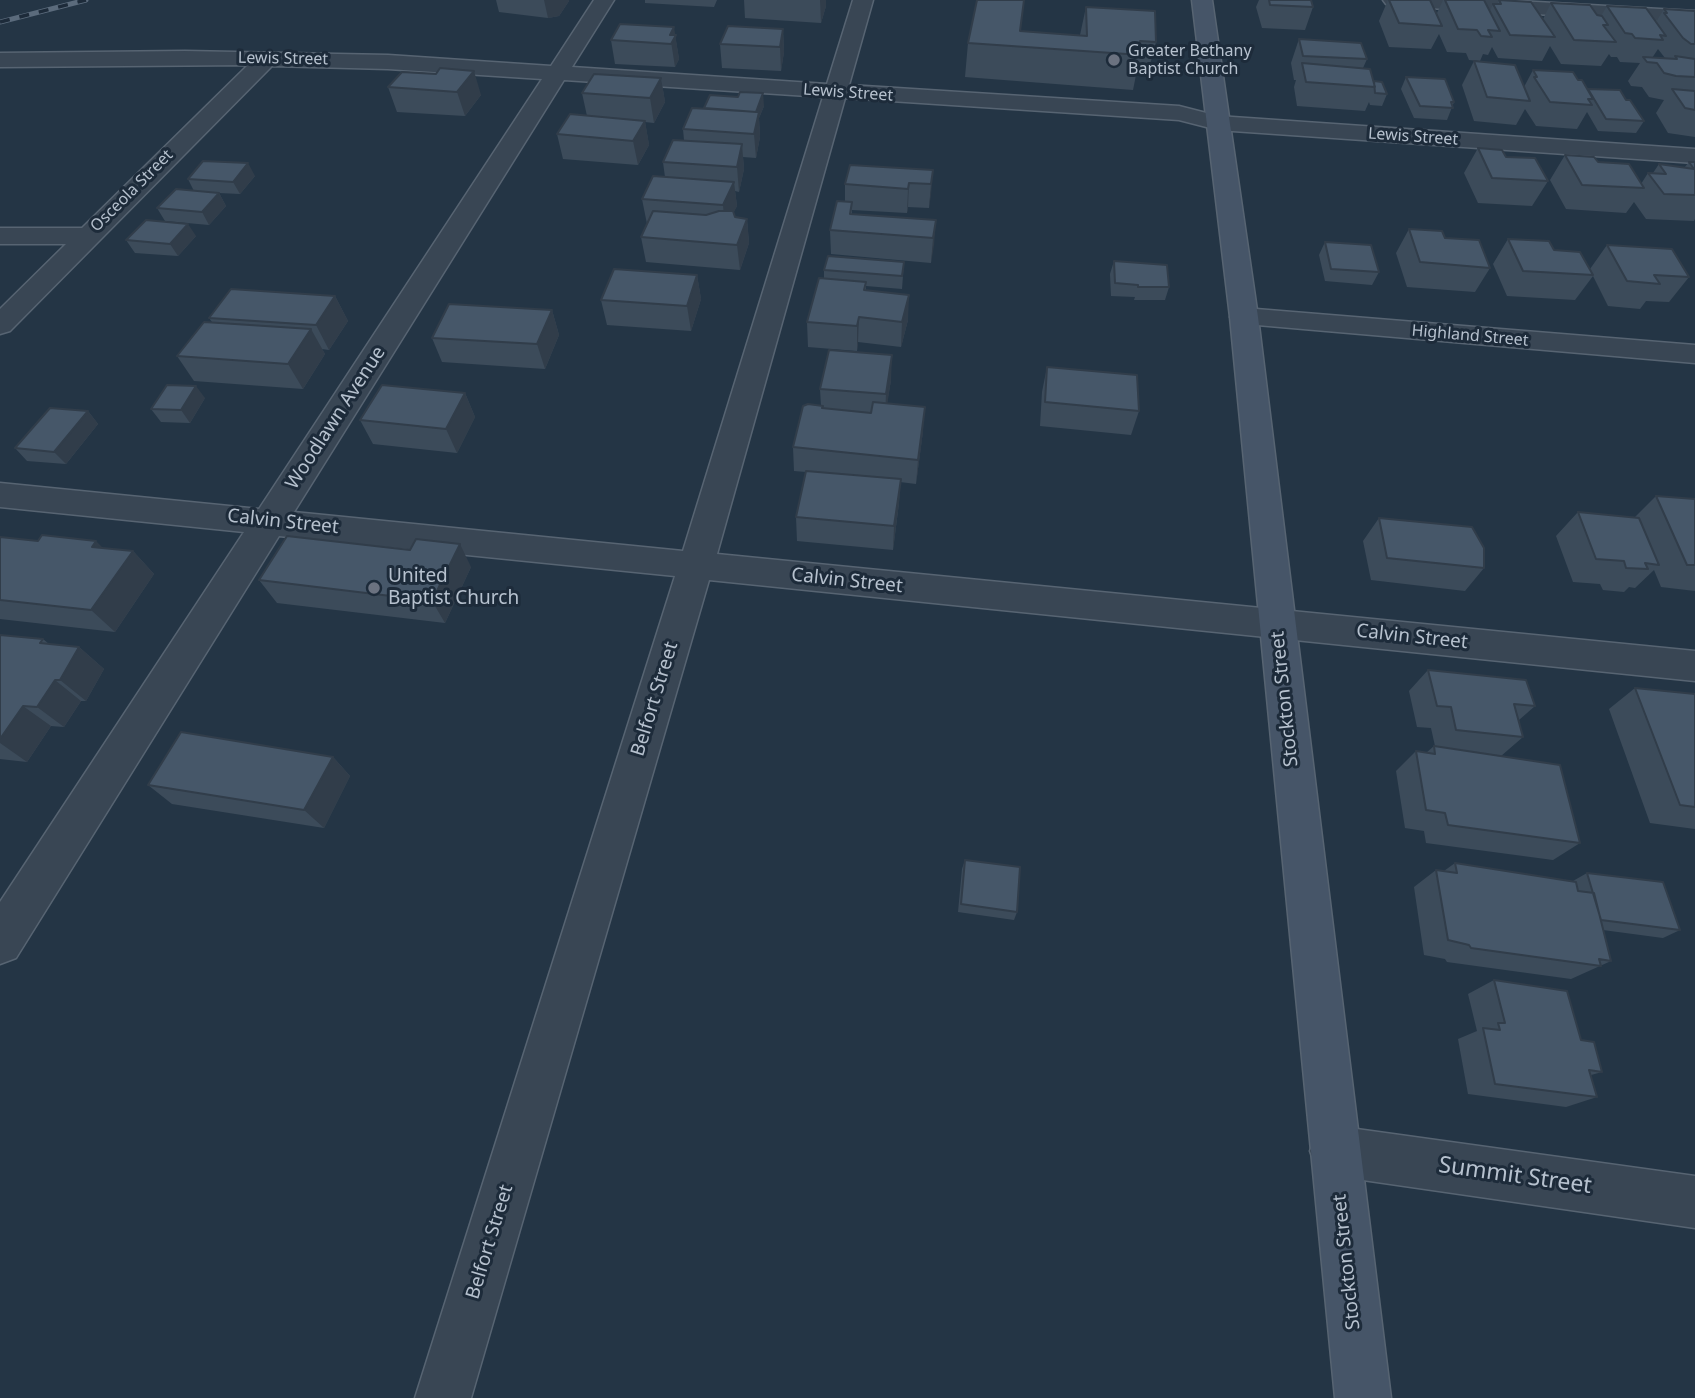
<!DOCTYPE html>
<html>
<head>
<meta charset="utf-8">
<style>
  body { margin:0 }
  canvas { display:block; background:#243545 }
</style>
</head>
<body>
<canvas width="1695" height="1398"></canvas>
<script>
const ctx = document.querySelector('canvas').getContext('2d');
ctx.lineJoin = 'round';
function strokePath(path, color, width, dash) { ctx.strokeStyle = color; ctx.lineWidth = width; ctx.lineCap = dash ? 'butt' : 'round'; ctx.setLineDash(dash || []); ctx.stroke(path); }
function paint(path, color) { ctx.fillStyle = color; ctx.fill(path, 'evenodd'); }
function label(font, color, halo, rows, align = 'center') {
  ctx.font = font + ' "Noto Sans",sans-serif'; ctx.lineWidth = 6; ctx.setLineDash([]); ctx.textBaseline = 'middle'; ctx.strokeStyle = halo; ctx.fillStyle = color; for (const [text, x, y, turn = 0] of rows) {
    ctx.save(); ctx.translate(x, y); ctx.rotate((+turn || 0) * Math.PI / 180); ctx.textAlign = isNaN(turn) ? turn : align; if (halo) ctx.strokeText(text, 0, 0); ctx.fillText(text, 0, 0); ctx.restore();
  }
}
const minor = new Path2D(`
  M594,0H614L572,67L827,84L853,0H873L849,85L1179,106L1218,116L1695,149V163L1218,130L1179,120L845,98L717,554L1695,651V681L709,580L471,1398H415L675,576L279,536L16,958L0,964V902L244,532L0,507V483L259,509L542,79L388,69L272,66L10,331L0,334V309L66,244H0V228H82L248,65L0,67V53L185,51L388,55L551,66ZM564,80L823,97L683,551L294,512Z
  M1383,0H1501L1695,11V23L1393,6L1386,4Z
  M1244,308L1695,345V363L1234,323L1230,317L1234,311Z
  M1335,1126L1695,1176V1228L1335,1176L1317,1169L1310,1151L1317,1133Z`);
const secondary = new Path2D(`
  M1192,0H1212L1258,317L1391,1398H1335L1230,317Z`);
strokePath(minor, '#576472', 3);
strokePath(secondary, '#576472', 3);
paint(minor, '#394654');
paint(secondary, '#465568');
const rail = new Path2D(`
  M0,22L86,0`);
strokePath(rail, '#5b6b7c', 5);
strokePath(rail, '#1d2b3a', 3.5, [10]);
paint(new Path2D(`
  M496,0H569V1L559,16L548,18L499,12Z
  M645,0H717L714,7L645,3Z
  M744,0H826V6L821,23L745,18Z
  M1259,0H1311L1313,7L1305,30L1262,28L1256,7Z
  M1388,0H1430L1437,13L1443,0H1484L1490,11L1493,4H1497L1499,0L1543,19L1551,3L1601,16L1607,6L1656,22L1664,9L1695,11V137L1668,133L1656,113L1664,100L1649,97L1642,87L1631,86L1628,81L1640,63L1620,62L1617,57H1611L1609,54L1601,66L1561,64L1550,46L1542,61L1498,58L1492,47L1488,55L1483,54L1480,61L1469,60L1466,53L1447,52L1439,34L1431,49L1389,47L1379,21ZM1658,49L1665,58H1652Z
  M1086,7L1156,42L1147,76L1136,75L1133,90L965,77L968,43L1020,31L1080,35Z
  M783,29L784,52L781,71L722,68L720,44Z
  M675,35L679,59L675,67L615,64L611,40Z
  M1299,39L1367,59L1363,68L1374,81L1387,94L1382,106L1370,105L1369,102L1365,111L1297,106L1294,87L1296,80H1294L1291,63Z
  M1474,61L1524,87L1533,70L1578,80L1587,90L1626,100L1644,121L1636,133L1598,131L1587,112L1577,129L1536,126L1525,109L1516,125L1474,121L1462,85Z
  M402,72L481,95L465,116L397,112L388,87Z
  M1406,77L1454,102L1447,120L1414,118L1401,89Z
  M661,78L665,102L654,123L645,122L649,145L638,165L563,159L557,134L587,116L582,93Z
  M764,106L759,118L760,137L756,158L743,157L744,169L739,192L735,191L737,206L733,213L735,217L747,219L749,243L740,270L646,262L641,237L647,224L642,199L665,177L663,162L684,140L683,129L704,109Z
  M1478,148L1506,157L1548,181L1532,206L1478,203L1464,173Z
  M1565,155L1598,162L1641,184L1648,173H1653L1659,164L1684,168L1689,162H1695V219L1694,221L1646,219L1634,202L1626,213L1566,209L1550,180Z
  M933,170L929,208L908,207L907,213L852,210V214L936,220L931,263L831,254L830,230L845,202V184Z
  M255,176L240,194L219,193L226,206L209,225L165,221L157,208L194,191L188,179Z
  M1409,229L1445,238L1490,268L1475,292L1407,287L1396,253Z
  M196,236L178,256L135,253L126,240Z
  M1508,239L1554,250L1590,269L1607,245L1689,277L1669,302L1646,301L1640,309L1608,306L1593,276L1575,300L1507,296L1493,264Z
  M1325,242L1379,272L1372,285L1325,281L1319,255Z
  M1114,261L1169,287L1165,300H1134L1135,297L1111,296L1110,274Z
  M904,262L902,289L866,286V291L908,320L901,347L858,342L857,351L808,347L807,322L824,278V270Z
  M697,275L701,299L691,331L607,325L601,300Z
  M335,296L348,321L329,350L322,349L325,354L303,389L194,381L177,356L212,322L209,318Z
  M552,310L559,335L545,369L442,362L432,338Z
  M1047,367L1139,411L1131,435L1040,426L1042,392Z
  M891,380L887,403L923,431L916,484L900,482L899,503L893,550L797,541L796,517L806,472L794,471L793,447L821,406L820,389Z
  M465,393L475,417L457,453L373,444L360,420Z
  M205,398L190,423L161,422L151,409Z
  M88,411L98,424L66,464L27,461L15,448Z
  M1656,496L1695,499V591L1661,587L1654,570L1635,588L1629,587L1624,592L1603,590L1600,584L1573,582L1556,536L1578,512L1635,517Z
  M1379,518L1484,568L1465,591L1371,580L1363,541Z
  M0,537L133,551L154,574L115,632L0,619Z
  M410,550L471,567L445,623L277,603L259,580Z
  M0,635L43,639L49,644L79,647L104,669L86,701H81L64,727L51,726L27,762L0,759Z
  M1428,670L1535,706L1519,720L1523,737L1501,756L1580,843L1553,860L1426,843L1424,831L1405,828L1396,771L1416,751L1426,753L1434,746H1435L1431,728L1417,727L1409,691Z
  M1635,688L1695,694V829L1650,823L1609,709Z
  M333,757L350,776L324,828L172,804L148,785Z
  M965,860L1017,912L1014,920L958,912L962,869Z
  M1455,863L1573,881L1587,873L1680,930L1663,938L1603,930L1611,961L1571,979L1447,962L1445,959L1424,955L1414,887L1436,870L1444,871Z
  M1494,980L1581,1040L1602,1072L1591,1075L1597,1097L1566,1107L1468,1094L1458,1039L1477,1031L1468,994Z`), '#3c4b5a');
paint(new Path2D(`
  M544,0H569V1L559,16L548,18Z
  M820,0H826V6L821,23Z
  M674,27L679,59L675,67L670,35Z
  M783,29L784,52L781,71L780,47Z
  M474,71L481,95L465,116L457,92Z
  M661,78L665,102L654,123L650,98Z
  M763,93L764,106L759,118L760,137L756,158L754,134L756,112Z
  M645,121L649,145L638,165L633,141Z
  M742,144L744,169L739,192L737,167Z
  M248,163L255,176L240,194L233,182Z
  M933,170L931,195L929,208L931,184Z
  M734,182L737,206L725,230L723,205Z
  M909,183L908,207L907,213L908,189Z
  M219,193L226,206L209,225L202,212Z
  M747,219L749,243L740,270L737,245Z
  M936,220L934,245L931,263L933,238Z
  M188,224L196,236L178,256L170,244Z
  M697,275L701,299L691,331L687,306Z
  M909,295L908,320L901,347L902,322Z
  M335,296L348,321L329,350L316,325Z
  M552,310L559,335L545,369L537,344Z
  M859,317L858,342L857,351V326Z
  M311,329L325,354L303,389L288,364Z
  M892,355L891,380L885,419L886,394Z
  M196,386L205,398L190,423L181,410Z
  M465,393L475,417L457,453L446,429Z
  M925,407L923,431L916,484L918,460Z
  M88,411L98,424L66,464L54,452Z
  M901,479L899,503L893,550L894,526Z
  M96,541L119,564L92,547Z
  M460,544L471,567L445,623L432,601Z
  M133,551L154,574L115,632L91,610Z
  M79,647L104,669L86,701L60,680Z
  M55,680L81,701L64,727L37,707Z
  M23,706L51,726L27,762L0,743V739Z
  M333,757L350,776L324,828L304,810Z`), '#313d4a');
const building = new Path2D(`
  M977,0H1024L1020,31L1087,36L1086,7L1155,11L1156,42L1140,41L1141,55L968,43Z
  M1269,0H1311L1313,7L1270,5Z
  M1389,0H1430L1442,26L1399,23Z
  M1445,0H1484L1500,31L1488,30L1492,37L1481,36L1477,30L1458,29Z
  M1499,0L1531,2L1555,37L1510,35L1493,4H1501Z
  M1551,3L1590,5L1597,15L1602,16L1608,25H1603L1616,42L1574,40Z
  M1607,6L1646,8L1666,36L1660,35L1663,40L1635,38L1632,34L1625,33Z
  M1664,9L1695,11V44H1691L1683,38L1664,13H1667Z
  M620,24L674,27L670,35H676L671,44L611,40Z
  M728,26L783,29L780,47L720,44Z
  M1299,39L1361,43L1367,59L1303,56Z
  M1675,56L1695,59V77L1676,76L1664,73L1657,63L1647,62L1643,57L1677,59Z
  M1474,61L1515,65L1530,101L1487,97Z
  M1302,63L1370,69L1375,87L1306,82Z
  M440,68L474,71L457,92L388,87L402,72L436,74Z
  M1533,70L1573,72L1578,80H1582L1593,99H1588L1592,105L1550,102L1534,77H1537Z
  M594,74L661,78L650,98L582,93Z
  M1406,77L1445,79L1454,102H1451L1453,108L1420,106Z
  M1374,81L1382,82L1387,94L1375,93Z
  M1588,89L1620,90L1626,100H1630L1644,121L1606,119Z
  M1672,89L1695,91V110L1685,108Z
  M740,92L763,93L756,112L704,108L710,95L738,97Z
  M692,108L759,112L754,134L683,129Z
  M570,114L645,121L633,141L557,134Z
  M673,140L742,144L737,167L663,162Z
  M1478,148L1502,150L1506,157L1535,158L1548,181L1492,178Z
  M1565,155L1594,157L1598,162L1629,164L1644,188L1582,185Z
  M203,161L248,163L233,182L188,179Z
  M1689,162H1695V195L1664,194L1648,173L1666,174L1659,164L1694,169Z
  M850,165L933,170L931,184L909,183L908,189L845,184Z
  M653,176L734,182L723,205L642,199Z
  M176,189L219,193L202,212L157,208Z
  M837,201L852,202L850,214L936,220L933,238L830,230Z
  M653,211L706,215L719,211H733L735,217L747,219L737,245L641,237Z
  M146,220L188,224L170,244L126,240Z
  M1409,229L1442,231L1445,238L1479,240L1490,268L1420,262Z
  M1508,239L1549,241L1554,250L1580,252L1593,275L1523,271Z
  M1325,242L1371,245L1379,272L1331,269Z
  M1607,245L1672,249L1689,277L1654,275L1660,284L1627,281Z
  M828,256L904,262L902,276L824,270Z
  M1114,261L1167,265L1169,287H1138V285L1115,283Z
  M614,269L697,275L687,306L601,300Z
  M819,278L866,282L864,290L909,295L902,322L859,317L857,326L807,322Z
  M231,289L335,296L316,325L209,318Z
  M449,304L552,310L537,344L432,338Z
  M204,322L311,329L288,364L177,356Z
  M829,350L892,355L886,394L820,389Z
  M1047,367L1137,375L1139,411L1045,402Z
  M167,385L196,386L181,410L151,409Z
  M382,385L465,393L446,429L360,420Z
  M873,402L925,407L918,460L793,447L803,406L808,404L823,406L822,408L871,413Z
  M50,408L88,411L54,452L15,448Z
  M806,471L901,479L894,526L796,517Z
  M1656,496L1695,499V565H1687Z
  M1578,512L1639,518L1659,565L1645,563L1648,569L1626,568L1624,561L1596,559Z
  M1379,518L1472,527L1484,548V568L1387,558Z
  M42,535L96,541L92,547L133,551L91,610L0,600V537L38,541Z
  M287,536L410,550L416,539L460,544L432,601L259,580Z
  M0,635L43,639L40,643L79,647L60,680H55L37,707L23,706L0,739Z
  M1428,670L1526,680L1535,706L1514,704L1523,737L1456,730L1451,707L1437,706Z
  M1635,688L1695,694V807L1680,805Z
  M181,732L333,757L304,810L148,785Z
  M1434,746L1560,765L1580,843L1448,825L1445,813L1426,810L1416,751L1435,754Z
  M965,860L1020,867L1017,912L961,904Z
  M1455,863L1576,882L1578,891L1594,893L1611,961L1599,959L1601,966L1471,948L1469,945L1448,940L1436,870L1457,873Z
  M1587,873L1663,882L1680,930L1601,920Z
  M1494,980L1567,991L1581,1040L1594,1042L1602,1072L1589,1070L1597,1097L1495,1084L1483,1028L1500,1030L1498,1023H1505Z`);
paint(building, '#465769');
strokePath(building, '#313d4a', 2);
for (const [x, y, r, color] of [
  [1114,60,7,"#6b7280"],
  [374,588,7,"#6b7280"]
]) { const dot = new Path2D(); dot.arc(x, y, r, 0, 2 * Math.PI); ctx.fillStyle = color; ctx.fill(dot); strokePath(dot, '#1d2b3a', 2.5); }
label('16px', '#b6c1ce', '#1d2b3a', [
  ["Greater Bethany",1128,51],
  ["Baptist Church",1128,69]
], 'left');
label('16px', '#b6c1ce', '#1d2b3a', [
  ["Lewis Street",283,59,1],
  ["Lewis Street",848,93,4],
  ["Lewis Street",1413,137,4],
  ["Osceola Street",132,191,-45],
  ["Highland Street",1470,336,5]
]);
label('19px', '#b6c1ce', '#1d2b3a', [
  ["Woodlawn Avenue",336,418,-57],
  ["Calvin Street",283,522,6],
  ["Calvin Street",847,581,6],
  ["Calvin Street",1412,637,6],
  ["Belfort Street",655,699,-73],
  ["Stockton Street",1285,699,-96],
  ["Belfort Street",490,1242,-73],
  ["Stockton Street",1347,1262,-96]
]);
label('19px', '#b6c1ce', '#1d2b3a', [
  ["United",388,577],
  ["Baptist Church",388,599]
], 'left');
label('23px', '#b6c1ce', '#1d2b3a', [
  ["Summit Street",1515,1176,8]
]);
</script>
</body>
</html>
